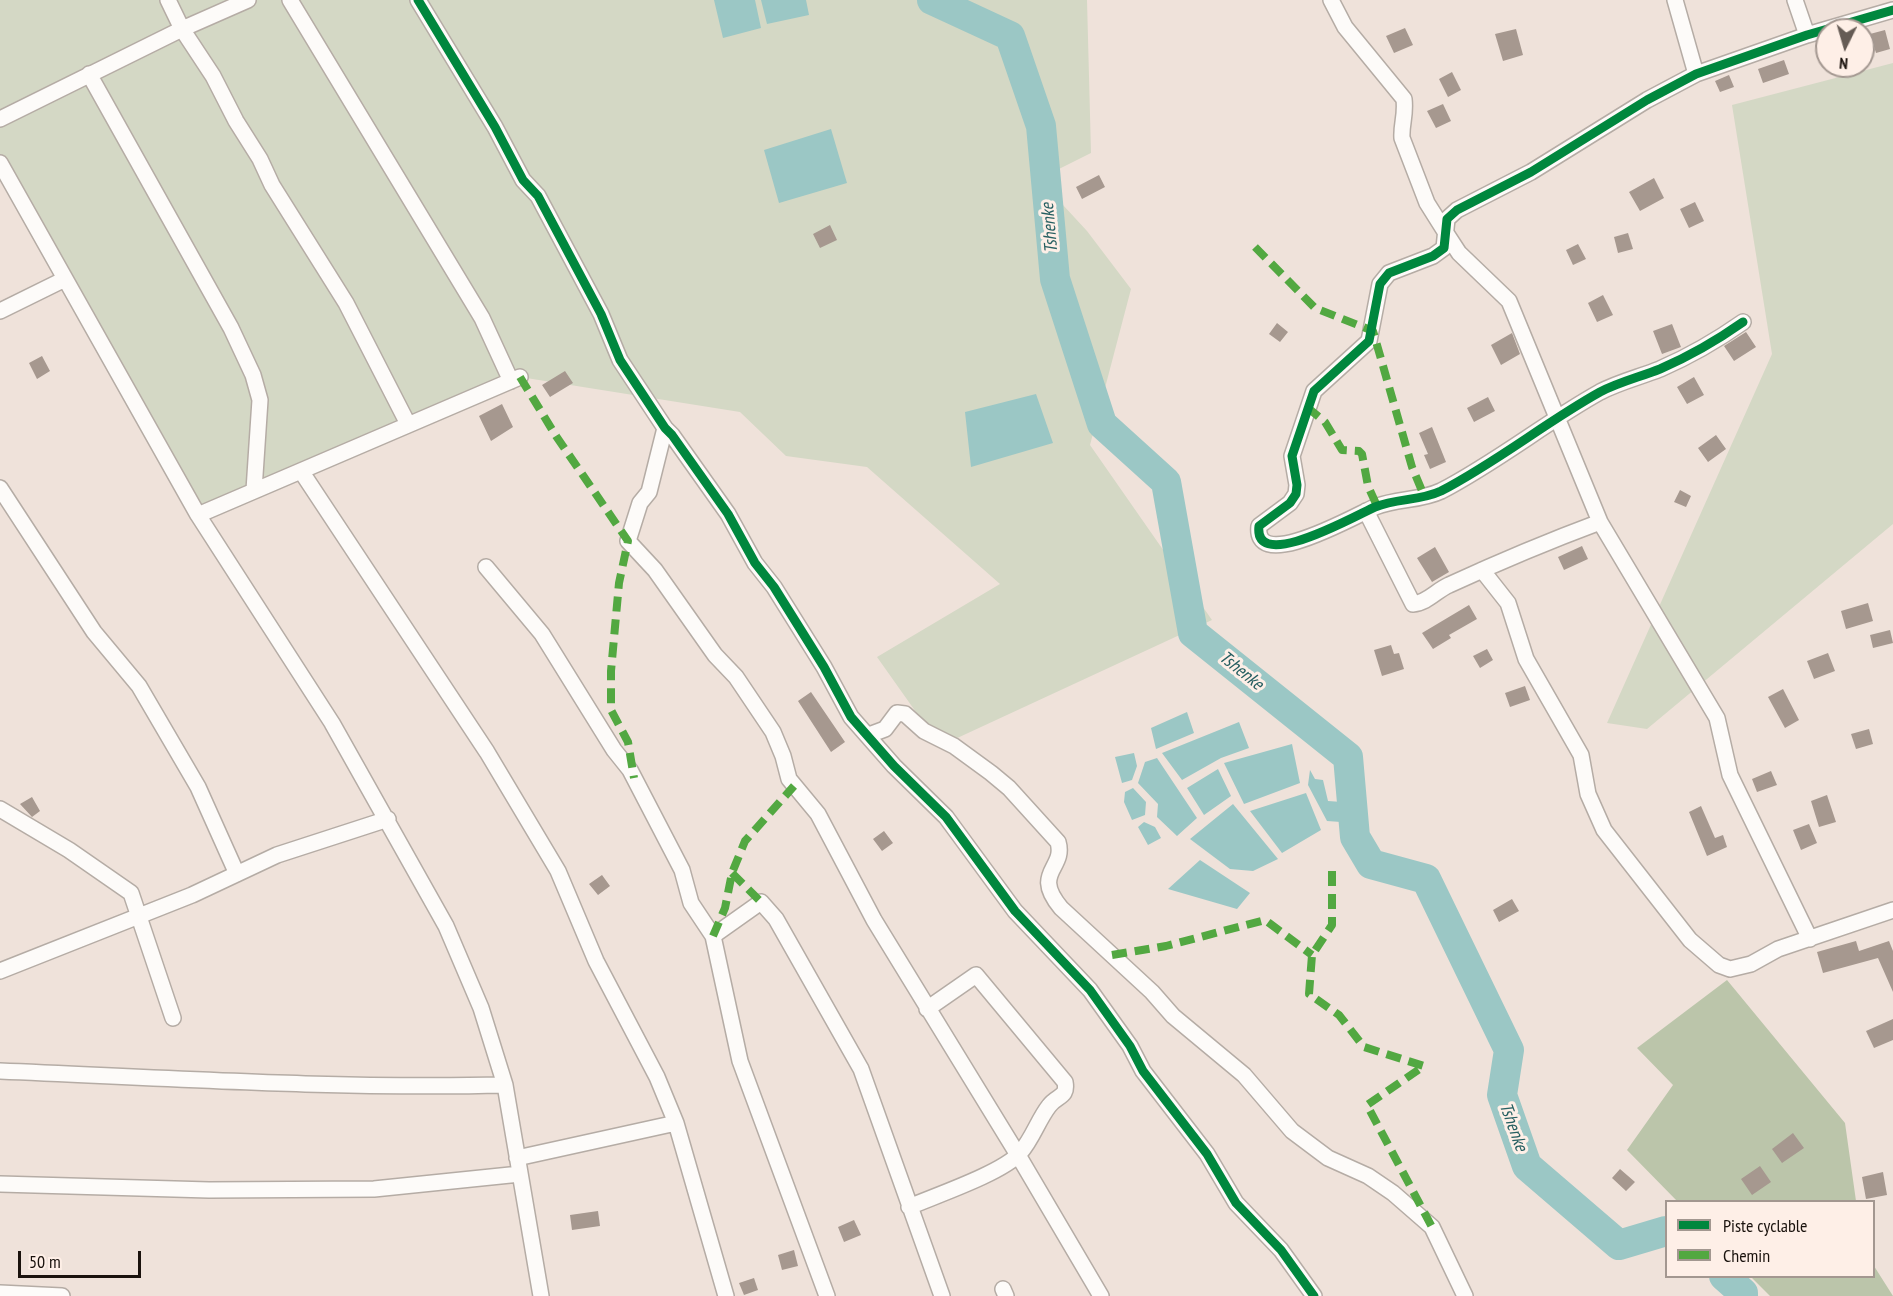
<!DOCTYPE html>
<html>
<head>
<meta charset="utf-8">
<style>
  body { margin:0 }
  #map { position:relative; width:1893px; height:1296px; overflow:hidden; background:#efe2da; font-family:"PT Sans Narrow",sans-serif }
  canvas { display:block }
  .legend { position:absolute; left:1665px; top:1200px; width:210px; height:78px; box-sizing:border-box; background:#feefe7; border:2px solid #a39790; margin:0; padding:8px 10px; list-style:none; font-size:18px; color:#1a120d }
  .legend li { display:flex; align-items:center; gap:12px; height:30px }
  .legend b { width:30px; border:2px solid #a39790 }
  .north { position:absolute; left:1815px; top:18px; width:60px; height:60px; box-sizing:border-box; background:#feefe7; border:2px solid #a39790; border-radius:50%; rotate:185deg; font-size:16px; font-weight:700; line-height:24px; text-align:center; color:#1a120d }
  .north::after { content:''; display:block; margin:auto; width:21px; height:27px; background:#655b55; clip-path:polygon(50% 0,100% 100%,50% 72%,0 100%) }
  .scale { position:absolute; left:18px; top:1251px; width:123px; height:27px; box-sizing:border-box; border:3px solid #1a120d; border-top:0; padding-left:8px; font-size:18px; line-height:21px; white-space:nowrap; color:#1a120d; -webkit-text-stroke:4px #feefe7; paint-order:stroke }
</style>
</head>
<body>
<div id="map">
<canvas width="1893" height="1296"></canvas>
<ul class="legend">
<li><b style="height:8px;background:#00873e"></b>Piste cyclable</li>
<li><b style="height:8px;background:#52a841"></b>Chemin</li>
</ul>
<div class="north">N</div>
<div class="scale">50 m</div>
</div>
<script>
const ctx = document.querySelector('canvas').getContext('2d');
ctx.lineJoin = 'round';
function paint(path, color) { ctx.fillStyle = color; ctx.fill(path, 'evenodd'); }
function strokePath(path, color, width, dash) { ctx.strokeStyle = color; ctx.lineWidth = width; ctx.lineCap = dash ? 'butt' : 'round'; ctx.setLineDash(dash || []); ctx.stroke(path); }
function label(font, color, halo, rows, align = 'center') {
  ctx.font = font + ' "PT Sans Narrow",sans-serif'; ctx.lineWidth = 6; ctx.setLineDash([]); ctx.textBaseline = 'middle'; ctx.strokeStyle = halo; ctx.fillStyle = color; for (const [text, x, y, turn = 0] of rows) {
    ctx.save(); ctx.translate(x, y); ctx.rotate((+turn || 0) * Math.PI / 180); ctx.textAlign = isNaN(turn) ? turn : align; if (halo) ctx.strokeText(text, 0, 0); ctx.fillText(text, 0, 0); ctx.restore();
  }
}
paint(new Path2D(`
  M0,0H1087L1091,153L1039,179L1087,231L1131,289L1090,445L1212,620L940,746L877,657L1000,584L867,467L786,456L740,412L520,377L198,515L0,163Z
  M1893,63V524L1647,729L1607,723L1772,354L1732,105Z`), '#d4d8c5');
paint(new Path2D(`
  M1727,980L1845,1123L1856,1201H1677L1627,1150L1673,1085L1637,1048Z
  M1874,1266L1893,1296H1770L1751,1277L1874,1276Z`), '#bbc5aa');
paint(new Path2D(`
  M714,0H755L761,28L723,38Z
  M761,0H806L809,15L767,24Z
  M831,129L847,183L779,203L764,150Z
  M1036,394L1053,443L971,467L965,412Z
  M1187,712L1194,733L1156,749L1151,728Z
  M1239,722L1249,748L1221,758L1182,780L1162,753Z
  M1292,744L1300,783L1244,804L1224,763Z
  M1134,753L1137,766L1132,780L1122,783L1115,757Z
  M1157,758L1197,818L1177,836L1157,817L1158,804L1138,783L1145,762Z
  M1218,769L1231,796L1204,815L1187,788Z
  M1310,770L1315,779L1323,780L1328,801L1342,802L1341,822L1327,821L1308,785Z
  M1133,788L1146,802L1145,815L1132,820L1124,802L1125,792Z
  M1306,793L1321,830L1282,853L1250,811Z
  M1233,804L1278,859L1253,871L1230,869L1190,839Z
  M1144,822L1155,827L1161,838L1148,845L1138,827Z
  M1200,860L1250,893L1237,909L1168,889Z`), '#9bc7c5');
strokePath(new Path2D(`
  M932,0L1010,36L1041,126L1055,279L1102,424L1166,482L1193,633L1348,757L1355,837L1371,864L1426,879L1509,1050L1502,1095L1527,1166L1619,1245L1666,1231
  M1724,1276L1743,1293V1296`), '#9bc7c5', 30);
paint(new Path2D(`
  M1405,28L1413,45L1394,53L1386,36Z
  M1516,29L1523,55L1503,61L1495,34Z
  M1885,30L1890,49L1876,53L1870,34Z
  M1784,60L1789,74L1763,83L1758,69Z
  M1452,72L1461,90L1448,97L1439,79Z
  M1729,75L1734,87L1720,92L1715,81Z
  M1443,104L1451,121L1436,128L1427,111Z
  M1099,175L1105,187L1082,199L1076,187Z
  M1654,178L1664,198L1640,211L1629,192Z
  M1695,202L1704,221L1689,228L1680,209Z
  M830,225L837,240L820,248L813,234Z
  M1628,233L1633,249L1618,253L1614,237Z
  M1578,244L1586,259L1573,265L1566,250Z
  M1603,295L1613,315L1597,322L1588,303Z
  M1277,323L1288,332L1280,342L1269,334Z
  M1672,324L1681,347L1662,354L1653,331Z
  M1746,332L1756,347L1734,361L1724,346Z
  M1512,333L1520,354L1501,365L1491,345Z
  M42,356L50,371L37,379L29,363Z
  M565,371L573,383L550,397L542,385Z
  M1694,377L1704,395L1687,404L1677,387Z
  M1488,397L1495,411L1474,422L1467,408Z
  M502,404L513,427L491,441L479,416Z
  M1432,427L1446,462L1430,469L1424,455L1428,454L1419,433Z
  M1716,435L1726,449L1708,462L1698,448Z
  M1680,490L1691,496L1686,507L1674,502Z
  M1582,546L1588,559L1564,570L1558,557Z
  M1435,547L1449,572L1432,582L1417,558Z
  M1868,603L1873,621L1846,629L1841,611Z
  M1469,605L1477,619L1449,635L1451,638L1433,649L1422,633Z
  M1890,630L1893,643L1873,648L1870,635Z
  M1391,645L1394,654L1399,653L1404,669L1382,676L1374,650Z
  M1487,649L1493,660L1480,668L1473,656Z
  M1828,653L1835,671L1814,679L1807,661Z
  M1525,686L1530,700L1510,707L1505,693Z
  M1783,689L1799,720L1785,728L1768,697Z
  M811,692L845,742L831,752L798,701Z
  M1869,729L1873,744L1856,749L1851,734Z
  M1771,771L1777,785L1757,792L1752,779Z
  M1827,795L1836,822L1819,827L1811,801Z
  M32,797L40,811L32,817L20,804Z
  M1701,806L1715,838L1723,835L1727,847L1707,856L1689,812Z
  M1809,824L1817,843L1801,850L1793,830Z
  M884,831L893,843L882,851L873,839Z
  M602,875L610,886L598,895L589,884Z
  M1512,899L1519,911L1499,922L1493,910Z
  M1856,941L1859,951L1889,941L1893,951V992L1878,958L1823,973L1817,952Z
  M1893,1019V1040L1874,1048L1866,1031Z
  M1793,1133L1804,1148L1782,1163L1772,1149Z
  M1760,1166L1771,1182L1752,1195L1741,1179Z
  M1620,1169L1635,1182L1626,1191L1612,1178Z
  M1883,1172L1887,1195L1866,1199L1862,1177Z
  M598,1211L600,1226L572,1230L570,1215Z
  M854,1220L861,1235L844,1242L838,1227Z
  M794,1250L798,1266L782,1270L778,1255Z
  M754,1278L758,1290L744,1295L739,1283Z`), '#a6988f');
const minor = new Path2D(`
  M168,0L182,29L213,76L236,121L260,159L272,185L346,303L408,424
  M290,0L482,318L511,381
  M418,0L495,127L523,180L538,196L601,314L620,360L665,428L672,435L728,514L755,563L774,587L824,667L851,717L894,766L946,817L1015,911L1090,990L1130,1046L1143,1071L1207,1154L1236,1203L1281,1250L1314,1296
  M1331,0L1345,27L1404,99C1406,116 1401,124 1402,138L1427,203L1444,230L1459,253L1509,301L1600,522L1717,718L1730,775L1810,939
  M1675,0L1696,74
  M1795,0L1807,35
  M89,74L231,328L253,375L260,400L254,490
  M0,119L182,29L248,0
  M0,163L198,515L332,723L446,926L481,1008L505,1085L541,1296
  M0,311L65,279
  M1743,322C1716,341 1690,356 1660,369C1640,377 1619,382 1600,392C1546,422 1497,462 1441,491C1420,501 1397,498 1375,507C1360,513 1253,575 1259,526L1290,503L1296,494L1297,485L1292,456L1314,391L1369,341L1380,284L1389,273L1433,256L1444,248L1447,219L1457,210L1531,172L1647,100L1696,74L1807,35L1893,10
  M665,428L649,492L640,503L628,541L655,570L715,655L736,677L773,732L783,756L789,779L818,814L874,920L1018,1155L1101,1296
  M301,471L487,752L558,871L596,961L657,1077L676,1123L726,1296
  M0,488L94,632L139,686L198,787L237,874
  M1366,511L1413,604C1427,603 1437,590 1449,585C1499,562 1549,541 1600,522
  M198,515L520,377
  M486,567L542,634L614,750L630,770L682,870L691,903L713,936
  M1482,570L1508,603L1526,659L1581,755L1588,794L1604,830L1690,940L1719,965L1730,969L1751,964L1778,949L1893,910
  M869,735L885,729L897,713L905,714L924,731L954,746L991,773L1009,788L1058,842C1066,869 1031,872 1061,908L1152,992L1173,1016L1244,1075L1292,1131L1328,1158L1368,1176L1393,1193L1432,1227L1465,1296
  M0,809L69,850L131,893L173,1018
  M0,971L192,895L277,855L388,819
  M0,1071C168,1078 336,1089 505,1085
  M517,1158L676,1123
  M0,1184L209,1190L374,1189L520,1174
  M909,1207C937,1195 1002,1173 1020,1153C1033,1138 1038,1120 1049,1106C1057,1095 1068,1098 1065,1082L976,975L927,1009
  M1003,1289L1006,1296
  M0,1293L62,1296
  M827,1296L740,1061L713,936L761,902L776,919L861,1069L942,1296`);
strokePath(minor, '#b5aca5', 18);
strokePath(minor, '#fdfbf9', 15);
strokePath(new Path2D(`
  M1255,247L1315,308L1373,331L1412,467L1425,498
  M520,377L556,436L628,541L619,583L611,671V710L628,742L634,778
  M1307,407L1325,422L1342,450L1359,451L1362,454L1368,486L1377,506
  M1332,871V925L1312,955L1309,994L1339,1015L1364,1047L1424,1066L1367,1105L1432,1227
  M732,873L761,902
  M713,936L725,908L732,873L745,841L794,786
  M1112,955L1166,946L1265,920L1312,955`), '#52a841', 8, [15, 8]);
strokePath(new Path2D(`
  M418,0L495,127L523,180L538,196L601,314L620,360L665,428L672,435L728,514L755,563L774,587L824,667L851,717L894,766L946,817L1015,911L1090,990L1130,1046L1143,1071L1207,1154L1236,1203L1281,1250L1314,1296
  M1743,322C1716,341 1690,356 1660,369C1640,377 1619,382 1600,392C1546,422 1497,462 1441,491C1420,501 1397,498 1375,507C1360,513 1253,575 1259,526L1290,503L1296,494L1297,485L1292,456L1314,391L1369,341L1380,284L1389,273L1433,256L1444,248L1447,219L1457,210L1531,172L1647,100L1696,74L1807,35L1893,10`), '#00873e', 9);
label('italic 18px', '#265f61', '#feefe7', [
  ["Tshenke",1050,228,-95],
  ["Tshenke",1241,671,39],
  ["Tshenke",1513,1127,70]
]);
</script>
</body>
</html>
